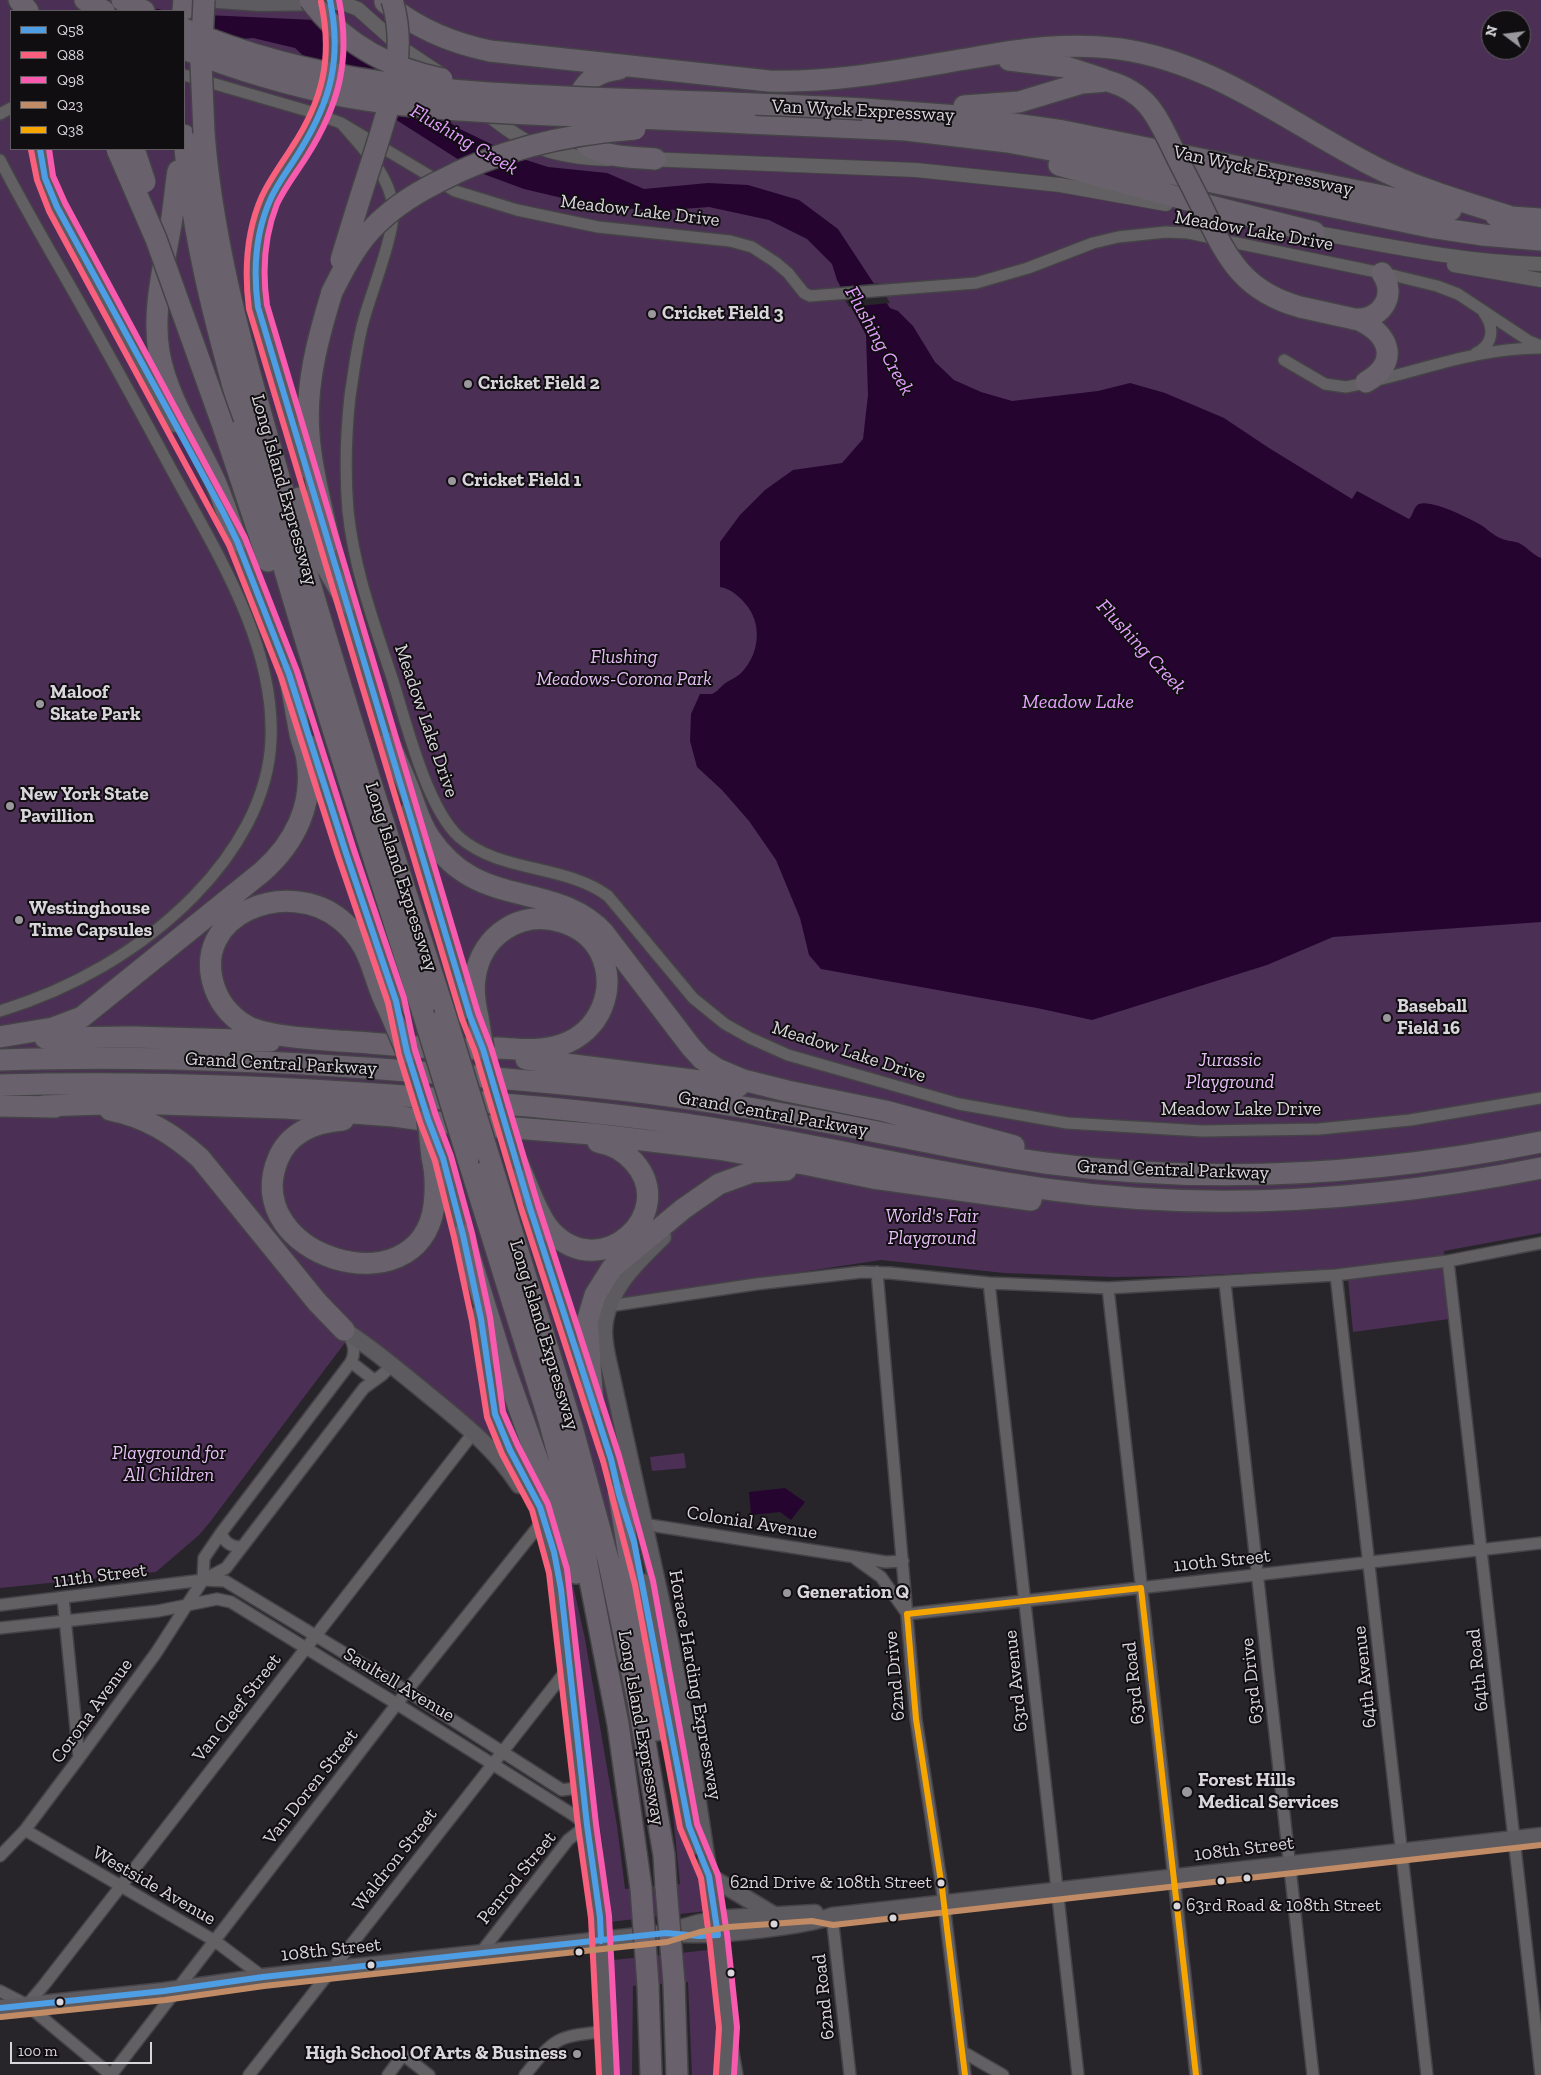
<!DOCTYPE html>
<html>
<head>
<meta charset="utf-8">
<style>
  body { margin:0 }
  #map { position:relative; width:1541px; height:2075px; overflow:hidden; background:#28252a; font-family:"Zilla Slab",serif }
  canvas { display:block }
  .legend { position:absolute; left:10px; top:10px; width:175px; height:140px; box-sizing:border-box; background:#110e11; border:1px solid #615e62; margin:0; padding:6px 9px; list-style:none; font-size:15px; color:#d9d6db }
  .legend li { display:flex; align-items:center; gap:10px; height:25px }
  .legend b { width:25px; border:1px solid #615e62 }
  .north { position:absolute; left:1481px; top:10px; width:50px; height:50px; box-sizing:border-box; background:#110e11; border:1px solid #615e62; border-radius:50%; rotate:285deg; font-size:14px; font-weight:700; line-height:20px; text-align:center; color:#d9d6db }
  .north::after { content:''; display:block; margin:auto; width:18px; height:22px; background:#9b989d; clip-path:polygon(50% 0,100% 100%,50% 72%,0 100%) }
  .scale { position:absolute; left:10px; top:2042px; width:142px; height:22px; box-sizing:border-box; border:2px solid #d9d6db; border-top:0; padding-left:6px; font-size:15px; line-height:18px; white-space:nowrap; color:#d9d6db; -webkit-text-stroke:4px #110e11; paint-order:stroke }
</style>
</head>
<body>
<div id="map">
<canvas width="1541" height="2075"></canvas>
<ul class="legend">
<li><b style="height:6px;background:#4d9ee5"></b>Q58</li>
<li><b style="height:6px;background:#f8607d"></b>Q88</li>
<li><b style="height:6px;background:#f75aaf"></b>Q98</li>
<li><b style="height:6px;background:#c18c65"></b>Q23</li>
<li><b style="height:6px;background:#f7a600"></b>Q38</li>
</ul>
<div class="north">N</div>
<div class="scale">100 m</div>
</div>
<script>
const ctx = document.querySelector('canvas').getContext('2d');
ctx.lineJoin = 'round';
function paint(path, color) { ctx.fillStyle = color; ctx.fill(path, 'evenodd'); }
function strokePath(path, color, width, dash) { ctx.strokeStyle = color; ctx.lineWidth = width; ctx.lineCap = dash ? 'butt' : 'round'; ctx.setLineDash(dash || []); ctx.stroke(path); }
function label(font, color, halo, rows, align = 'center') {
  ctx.font = font + ' "Zilla Slab",serif'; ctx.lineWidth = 4; ctx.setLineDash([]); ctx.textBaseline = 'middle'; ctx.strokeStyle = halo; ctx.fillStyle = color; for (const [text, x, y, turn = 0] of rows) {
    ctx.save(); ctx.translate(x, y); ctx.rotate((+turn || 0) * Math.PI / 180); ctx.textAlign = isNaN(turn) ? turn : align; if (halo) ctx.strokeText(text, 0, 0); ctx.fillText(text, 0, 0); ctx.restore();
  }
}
paint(new Path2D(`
  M0,0H1541V1233L1444,1251L1443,1274L1449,1319L1353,1332L1347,1268L1187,1276L1113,1277L1004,1273L881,1260L609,1301L610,1369L624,1436L595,1442L616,1527L623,1576L586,1444L544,1453L585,1639L617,1826L625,1889L680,1884L667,1754H669L683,1835L699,1872L707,1911L609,1922L602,1841L575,1664L565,1565L506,1461L356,1328L210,1522L199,1535L156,1572L0,1588ZM11,11H184V149H11ZM1491,20H1521V50H1491Z
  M684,1453L686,1468L652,1471L650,1457Z
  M709,1950L718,2052L716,2075H692L688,1982L633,1986L632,2075H614L611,1963L613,1960Z`), '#4b2f55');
paint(new Path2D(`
  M184,14L315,20L356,50L404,93L460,129L520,158L548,167L607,173L644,189L708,183L748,185L799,200L838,229L890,308L898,311L913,326L935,362L954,380L981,392L1012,401L1098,391L1130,383L1165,393L1224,418L1269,448L1352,499L1357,491L1409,519C1414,514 1413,507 1419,504C1431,499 1469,518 1481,525C1487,529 1493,535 1500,538C1506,541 1513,541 1519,543C1527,547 1533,555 1541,558V922L1333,937L1267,965L1092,1020L1037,1008L821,969L809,955L800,918L776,860L749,821L722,790L697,767L690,741L691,714L700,694H712C716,692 718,690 721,687C725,682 734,679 740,674C758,657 763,628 748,607C741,598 732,589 720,587V542L740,515L765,490L793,470L842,463L863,439L868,395L866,335L837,280L832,264L807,239L769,220L709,207L656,211L592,205L524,189L478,172L321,72L295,48L253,38L184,44Z
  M785,1488L805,1502L791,1520L780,1512L751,1515L749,1492Z`), '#250530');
paint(new Path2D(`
  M878,283L890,303L849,307L838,287Z`), '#28252a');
strokePath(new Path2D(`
  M151,10L160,11`), '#250530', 3);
const minor = new Path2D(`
  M184,75L308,111L341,123L455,191L517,210L598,227L730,241L752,247L775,262L788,273L804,293L810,296L976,283L1028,268L1093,243L1118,237L1166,232L1188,233L1396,276L1437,286L1458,294L1529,341L1541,346
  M0,114L11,108
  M341,123C362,148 389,173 393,207C396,231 371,293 364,319C357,343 354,371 350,396C346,433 345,474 348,511C354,570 375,626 393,681C406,723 427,808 459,837C500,873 565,864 608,896L693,998L725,1024L750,1038L788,1055L959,1104L1067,1123L1202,1131L1319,1129L1410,1120L1541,1098
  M0,160C24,207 51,252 77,298C108,353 139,409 169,465C213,547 275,641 271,739C269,799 235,854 194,896C141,950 72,989 0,1011
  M1476,353C1493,345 1495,328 1484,313
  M1284,360L1325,384L1346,387C1411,375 1472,348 1539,348
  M1448,1261L1541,2075
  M877,1272L916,1719L942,1888L965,2075
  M1336,1275L1427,2075
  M989,1283L1078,2075
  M1225,1283L1313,2075
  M1108,1288L1196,2075
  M609,1306L756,1284L862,1272L890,1273L989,1283L1108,1288L1336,1275L1448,1261L1541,1243
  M351,1362L374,1380
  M643,1524L855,1557L886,1562L903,1561
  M221,1533C225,1543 231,1547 241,1547
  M856,1559L881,1577L906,1612
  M203,1580L204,1558L221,1533L351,1362C356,1351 354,1343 347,1333
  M63,1598L79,1758
  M0,1605L203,1580L225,1581L407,1691L562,1790L583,1787
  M907,1614L1541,1543
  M0,1628L158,1611L217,1599L231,1602L397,1704L572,1814L587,1825L568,1840L479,1955
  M25,1830L215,1941L263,1977
  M0,1856L25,1830L79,1758L156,1653L203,1580L226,1568L364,1388L382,1375L392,1365
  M832,1916L850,2075
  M0,1991L27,2005L111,2075
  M27,2005L44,1985L474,1432
  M732,2047L737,2075
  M963,2052L1003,2075
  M111,2075L413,1683L541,1523
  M249,2075L569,1667
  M388,2075L403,2055L429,2075
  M525,2075C557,2035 557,2037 608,2031`);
const tertiary = new Path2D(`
  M330,2L345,4L358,9L403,49L442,75
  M485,112C528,148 553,157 608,159
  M647,159L916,170L1060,185L1166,204
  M1307,231C1385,245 1461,262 1541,264
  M1454,265L1541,280`);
const secondary = new Path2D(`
  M218,0L260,3L330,2
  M40,149L45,178L57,207L175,424
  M281,179C240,249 254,294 275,367C285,401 296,435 306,470
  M232,531L293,685
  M325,531L392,754
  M312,744L398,1011
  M408,811L470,1016
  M443,1158L465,1245
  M531,1211L611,1459L623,1505
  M663,1237C637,1262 605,1292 604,1331C604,1343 607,1357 610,1369L669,1637L688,1736L718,1935L728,2028L725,2075
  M480,1313L495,1414L510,1450L540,1507L558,1571L587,1825L600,1917L606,2008L608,2075
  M344,1330C371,1347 395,1368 420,1388C456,1418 493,1445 519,1485
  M643,1582L689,1826L697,1846
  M709,1876L774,1915
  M674,1930L698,1923L728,1918L815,1913
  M0,2008L164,1991L263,1977L666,1933C703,1936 735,1933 772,1928C793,1925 813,1923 832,1916L1541,1836`);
const motorway = new Path2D(`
  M19,0L28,11
  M85,0L104,11
  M122,0L144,11
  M385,2C414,27 452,43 490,51L769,81C837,83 905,69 972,58C1021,49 1070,42 1120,49C1217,63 1290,124 1375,167C1418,189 1465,202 1511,217
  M183,11L184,0
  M1009,60L1066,67L1103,79
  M619,69C610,70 602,72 594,77C572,94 565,130 591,147C609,158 634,157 655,159
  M964,106L1019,102L1082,83L1108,81
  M863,109L958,116L1063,131L1451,210
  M748,123L906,130L1008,142L1110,161L1430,227L1483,235L1541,240
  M204,133C214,258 251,380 286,501C335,673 390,844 445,1014
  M184,135C192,249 225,357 255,466C306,650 365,831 423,1013
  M1059,165L1210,206L1314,232
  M178,171C175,189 174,206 171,224C164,266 152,310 159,352C167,398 194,436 213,477C223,498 229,520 237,541
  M1496,216L1541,219
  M1300,307L1359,320C1391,335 1399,363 1366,382
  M1353,319C1380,321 1398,297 1382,273
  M223,426L268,561
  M299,498L324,562L347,602
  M329,542C322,506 311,470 309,434C305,385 318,338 332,292
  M389,743C396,759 404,776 410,792C416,808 420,824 430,838C441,854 455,868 472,877C514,900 570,894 604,933L691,1047L702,1059L717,1069L743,1080L787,1091L885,1111L1014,1146
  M389,1010C371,977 374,947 341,920C289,876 188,914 215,989C221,1006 235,1021 251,1028C274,1037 314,1039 339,1041C379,1043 418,1048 458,1049C471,1049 484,1048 498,1048C519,1049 540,1052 561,1045C600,1032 618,989 600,952C592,937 578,927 562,922C521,909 481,935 475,978C473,991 475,1004 478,1017
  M0,1037L53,1028L82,1017L262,872C295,843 314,804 307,760C306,751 302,743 300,734C296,714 293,694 289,674
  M45,1038L133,1037L270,1041
  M526,1059L739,1086
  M0,1060C141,1055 280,1061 421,1072C509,1079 597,1086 684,1098C754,1108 823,1121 892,1135C943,1145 993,1156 1045,1163C1211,1185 1377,1175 1541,1142
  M0,1085C135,1081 270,1086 405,1096C496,1103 586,1110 677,1123C803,1140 926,1173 1053,1190C1215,1212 1380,1200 1541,1168
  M0,1106L55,1107
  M43,1106L131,1103L285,1108L394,1116L437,1122L592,1134L718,1149L809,1165L873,1178L1031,1200
  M110,1110C146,1117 173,1134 200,1158L317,1302L344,1330
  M343,1120C316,1122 289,1132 278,1159C238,1256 419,1312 434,1206C436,1189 436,1174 432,1157
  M468,1159L549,1420L585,1554L618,1724L641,1888
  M490,1160L572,1427L609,1563L638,1701L664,1855L666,1887
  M518,1164C527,1183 538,1218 552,1232C602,1284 679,1213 634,1162C624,1151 612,1144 598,1142
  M463,1235L503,1363L561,1526L576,1573
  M593,1405L587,1322L595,1295L612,1268L683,1209L719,1184L752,1172L786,1170
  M619,1494L657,1730
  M674,1983L677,2075
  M648,1985L651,2075`);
strokePath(minor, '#454347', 14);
strokePath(tertiary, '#454347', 16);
strokePath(secondary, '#454347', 19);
strokePath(motorway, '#454347', 24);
strokePath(minor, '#636063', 11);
strokePath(tertiary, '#636063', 14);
strokePath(secondary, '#5e5b60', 16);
strokePath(motorway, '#69626c', 21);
const secondaryBridge = new Path2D(`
  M281,179C316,125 339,92 335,25
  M479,1040L518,1164
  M405,1041L428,1119L443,1158`);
const motorwayBridge = new Path2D(`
  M310,0C344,44 388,68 442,79
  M184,29C317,85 445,92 587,98C679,101 771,104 863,109
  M184,49C237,70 291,86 347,97C415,109 483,112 551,115C617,117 683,120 748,123
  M1108,81C1146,92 1156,114 1172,147C1183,170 1195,192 1206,215C1229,262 1246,292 1300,307
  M204,133L201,62L204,0
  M117,149L156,239L223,426
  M134,149L145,182
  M341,260C351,227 361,194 372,161C388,109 409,55 392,0
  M332,292C343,270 354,249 370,231C389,210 414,194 438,182C500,149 565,134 635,129
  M389,1010L407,1052
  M423,1013L468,1159
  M445,1014L490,1160
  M478,1017L483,1049
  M428,1119L432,1157
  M666,1887L674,1983
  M641,1888L648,1985`);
strokePath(secondaryBridge, '#454347', 19, []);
strokePath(motorwayBridge, '#454347', 24, []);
strokePath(secondaryBridge, '#5e5b60', 16);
strokePath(motorwayBridge, '#69626c', 21);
strokePath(new Path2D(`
  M40,149L45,178L57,207L223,512L237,541L289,674L346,853L396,1001L407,1052L428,1119L443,1158L463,1235L481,1319L495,1414L510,1450L540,1507L554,1552L561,1589L587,1825L600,1917L601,1941
  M0,2008L164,1991L263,1977L666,1933L699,1936L718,1935L709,1876L689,1826L634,1542L619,1494L611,1459L530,1208L483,1049L470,1016L258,307C253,270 255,233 271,198C279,181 291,166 301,149C331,100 342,58 330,0`), '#4d9ee5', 6);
strokePath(new Path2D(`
  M321,2C333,57 323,100 292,147C282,163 270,179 262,196C246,232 244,270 249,309L462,1019L475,1052L522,1211L603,1461L635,1585L680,1828L701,1878L709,1936L719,2028L716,2074
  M31,150L37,180L49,211L229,545L281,677L338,856L388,1003L399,1055L420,1122L435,1161L454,1237L472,1321L487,1417L502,1454L532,1510L549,1573L578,1826L591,1918L599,2075`), '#f8607d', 6);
strokePath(new Path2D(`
  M339,0C351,59 339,105 307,156C297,172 285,187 277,204C264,237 262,270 267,305L478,1013L491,1047L538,1205L619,1456L653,1581L697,1824L718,1875L727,1934L737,2027L734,2075
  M49,149L53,176L65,203L245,538L297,671L354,850L404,998L415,1050L436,1116L451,1156L472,1233L490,1317L503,1412L518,1446L548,1504L567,1569L596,1824L609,1916L617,2075`), '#f75aaf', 6);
strokePath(new Path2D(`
  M1,2017L165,2000L264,1986L667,1942L700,1932L729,1927L812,1921L833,1925L1541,1845`), '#c18c65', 6);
strokePath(new Path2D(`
  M965,2075L942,1888L916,1719L907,1614L1141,1588L1196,2075`), '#f7a600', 6);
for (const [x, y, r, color] of [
  [652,314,5,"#9b989d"],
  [468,384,5,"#9b989d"],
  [452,481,5,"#9b989d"],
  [40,704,5,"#9b989d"],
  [10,806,5,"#9b989d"],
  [19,920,5,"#9b989d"],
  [1387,1018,5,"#9b989d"],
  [787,1593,5,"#9b989d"],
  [1187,1792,6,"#9b989d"],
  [1247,1878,4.5,"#d9d6db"],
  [1221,1881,4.5,"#d9d6db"],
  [941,1883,4.5,"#d9d6db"],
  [1177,1906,4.5,"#d9d6db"],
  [893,1918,4.5,"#d9d6db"],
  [774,1924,4.5,"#d9d6db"],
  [579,1952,4.5,"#d9d6db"],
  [371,1965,4.5,"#d9d6db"],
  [731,1973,4.5,"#d9d6db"],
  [60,2002,4.5,"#d9d6db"],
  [577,2054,5,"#9b989d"]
]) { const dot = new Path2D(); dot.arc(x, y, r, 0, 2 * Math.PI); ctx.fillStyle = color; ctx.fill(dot); strokePath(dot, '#110e11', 2); }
label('18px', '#d9d6db', '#110e11', [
  ["62nd Drive & 108th Street",932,1883],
  ["63rd Road & 108th Street",1186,1906,"left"]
], 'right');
label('19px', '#d9d6db', '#110e11', [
  ["Van Wyck Expressway",863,111,3],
  ["Van Wyck Expressway",1263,171,12],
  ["Meadow Lake Drive",640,211,7],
  ["Meadow Lake Drive",1254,231,10],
  ["Long Island Expressway",284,490,74],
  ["Meadow Lake Drive",426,721,71],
  ["Long Island Expressway",401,877,72],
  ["Meadow Lake Drive",849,1052,18],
  ["Grand Central Parkway",281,1064,3],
  ["Meadow Lake Drive",1241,1110],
  ["Grand Central Parkway",773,1114,10],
  ["Grand Central Parkway",1173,1170,2],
  ["Long Island Expressway",544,1335,73],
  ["Colonial Avenue",752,1523,9],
  ["110th Street",1222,1561,-6],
  ["111th Street",100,1576,-7],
  ["64th Road",1478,1670,-96],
  ["62nd Drive",895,1676,-95],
  ["64th Avenue",1365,1677,-96],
  ["63rd Avenue",1016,1681,-96],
  ["63rd Drive",1252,1681,-96],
  ["63rd Road",1134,1683,-96],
  ["Saultell Avenue",399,1685,31],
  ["Horace Harding Expressway",695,1685,80],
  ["Van Cleef Street",237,1708,-52],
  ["Corona Avenue",92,1711,-54],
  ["Long Island Expressway",641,1728,80],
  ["Van Doren Street",311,1787,-52],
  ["108th Street",1244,1849,-7],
  ["Waldron Street",395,1860,-52],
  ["Penrod Street",517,1878,-51],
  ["Westside Avenue",154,1886,30],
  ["108th Street",331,1950,-6],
  ["62nd Road",824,1997,-96]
]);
label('bold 19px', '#d9d6db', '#110e11', [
  ["Cricket Field 3",662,314],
  ["Cricket Field 2",478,384],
  ["Cricket Field 1",462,481],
  ["Maloof",50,693],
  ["Skate Park",50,715],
  ["New York State",20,795],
  ["Pavillion",20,817],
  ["Westinghouse",29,909],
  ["Time Capsules",29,931],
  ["Baseball",1397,1007],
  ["Field 16",1397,1029],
  ["Generation Q",797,1593],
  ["Forest Hills",1198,1781],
  ["Medical Services",1198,1803],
  ["High School Of Arts & Business",567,2054,"right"]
], 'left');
label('italic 19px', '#e7bff7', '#110e11', [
  ["Flushing",624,658],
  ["Meadows-Corona Park",624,680],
  ["Jurassic",1230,1061],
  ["Playground",1230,1083],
  ["World's Fair",932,1217],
  ["Playground",932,1239],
  ["Playground for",169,1454],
  ["All Children",169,1476]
]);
label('italic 20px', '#e4a0fe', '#110e11', [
  ["Flushing Creek",464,140,30],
  ["Flushing Creek",879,341,61],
  ["Flushing Creek",1141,647,47],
  ["Meadow Lake",1078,702]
]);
</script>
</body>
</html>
